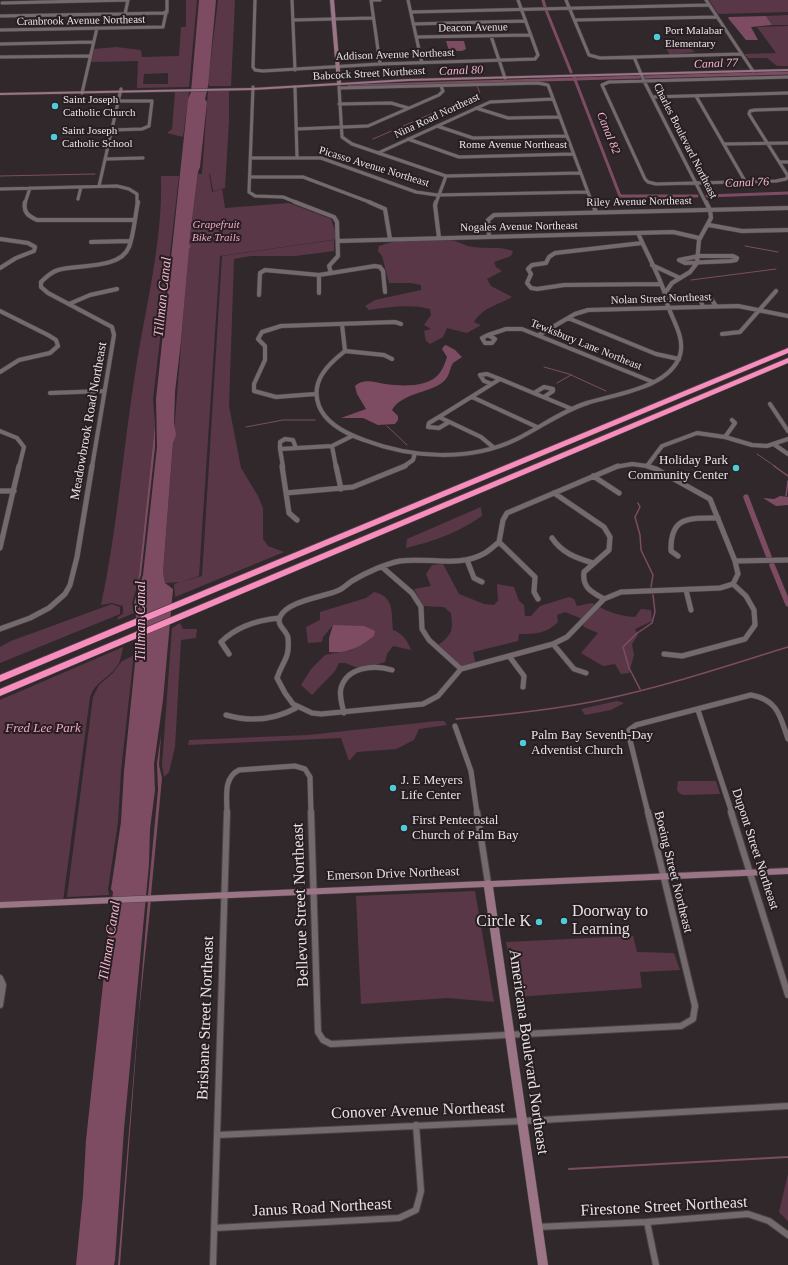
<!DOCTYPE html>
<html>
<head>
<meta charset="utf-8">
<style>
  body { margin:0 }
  canvas { display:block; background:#30282b }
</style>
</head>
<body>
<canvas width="788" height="1265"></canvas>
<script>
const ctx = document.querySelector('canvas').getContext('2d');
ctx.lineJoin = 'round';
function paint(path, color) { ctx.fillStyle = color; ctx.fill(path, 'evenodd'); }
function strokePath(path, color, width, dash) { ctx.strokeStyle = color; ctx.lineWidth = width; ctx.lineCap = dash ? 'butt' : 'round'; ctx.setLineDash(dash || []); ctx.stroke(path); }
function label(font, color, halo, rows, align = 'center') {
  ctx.font = font + ' Georgia,serif'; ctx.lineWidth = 4; ctx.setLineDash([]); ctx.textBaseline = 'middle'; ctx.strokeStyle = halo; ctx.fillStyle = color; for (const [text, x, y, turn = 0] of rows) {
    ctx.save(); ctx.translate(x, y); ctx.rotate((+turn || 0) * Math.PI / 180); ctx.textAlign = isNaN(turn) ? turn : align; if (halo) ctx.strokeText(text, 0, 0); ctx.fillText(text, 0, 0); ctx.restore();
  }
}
paint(new Path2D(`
  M186,0H197L189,87L137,88L138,61L91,62L94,49L116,47L141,50L142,57L179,56L181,27H186ZM144,74L168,73V84H143Z
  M218,0H235L231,86H209L208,82Z
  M709,0H788V12L718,14Z
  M788,15V25H772L766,16Z
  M788,26V66H777L767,58H746L748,56H746L744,54L776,53L757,27Z
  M687,46L695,52L670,55L665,47Z
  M208,91H229V120L225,188L213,191L210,174H202Z
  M175,92H189L183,137L167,133L172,129Z
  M198,174H209L212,192L222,189L225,208L289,203L331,219L338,239L220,256L199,576L181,582L165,583L163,572L189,244Z
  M161,176H179L153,399L155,424L138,583L132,603L134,613L117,620L118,617L123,614V606L112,603L101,605C118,526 123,447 136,368C146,305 163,240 161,176Z
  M334,240V251L295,256H251L234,259L229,406L241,468L258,496L263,508V539L268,546L284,552L175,597L174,584L202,576L222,256Z
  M446,240C459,240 463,246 473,247C488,249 499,246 513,251L511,256L494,262L496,267L502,271L487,279L491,286L512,297C498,305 483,307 474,322L481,325L467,333L447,328L443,337L430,344L426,341L424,331L431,329L424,325L431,315L430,309C410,304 390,307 369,310L365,306L375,300L421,290V285L411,283H389L382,256L378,251L379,246L395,241Z
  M481,507L482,516C457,533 435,541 406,548L407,539Z
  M443,564L459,594L484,604L494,605L498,601L497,584L514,587L519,601L524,605L525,616H531L540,606L569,597L574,599L577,606L592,603C606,611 618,616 635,617L641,609L651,610L652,621L635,629L638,635L632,644L634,655L629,673L621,674L615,664L603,666L581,653L598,633L584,627L580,618L565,612L557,615L558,622C546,634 535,634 519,634L518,641L473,652L476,665L461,668L437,646C453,634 453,631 451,613L444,607L423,606L414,589L431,586L426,574L432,565Z
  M374,592C395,597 391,612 393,630C402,633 408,641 411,650L393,646L387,654L385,662L361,669L345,663H339L335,671L312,695L301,685L311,669L325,655L352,650L333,625L323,637L322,642L308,643L306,627L320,620V612L366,598Z
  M112,604L120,607V614L0,663V647L11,641Z
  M180,623L183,629H197L196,638L181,640L175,747L169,772L164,777L162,765L172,628Z
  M123,647C122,652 121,658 119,663C112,677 95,681 90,697L63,901L0,905V700Z
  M135,655L133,662L121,771L118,822L108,889L109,895L67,897L93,697L99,685L113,673L122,661Z
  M617,701L624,703L611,710L585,715L581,709Z
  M437,721H444L447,725L419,729L414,740L396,749L357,752L349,761L341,738L188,745L189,740L308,735Z
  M678,781H716L720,794L684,795L680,794L677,790Z
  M475,891L494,1002L448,998L361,1004L356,896Z
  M633,936L637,952L674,953L680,970L640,972L642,988L516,997L506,942Z
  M788,1174V1221L779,1212Z`), '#5a3746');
paint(new Path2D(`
  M199,0H216L208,86L205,99L207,102L200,167L198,172L189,244L191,246L189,249L181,341L175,392L174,423L176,435L173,443L163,572L165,583L173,589L163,700L154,764L155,790L150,829L149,864L124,1129L115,1260L114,1265H76L83,1195L86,1140L113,892L111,889L121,822L124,771L135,663L141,649L134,603L143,575L157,447L156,399L188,99L191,92Z
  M766,16L772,25L751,27L758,40H746L728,18L729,17Z
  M446,41H464L466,49L462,51H449Z
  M446,345L455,350L462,357L453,363C449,370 450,376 443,382C429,393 402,393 392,410L398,416V420L395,424L378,425L363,418H341L366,409L357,394L355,386C363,378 375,382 385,384C400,386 428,388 439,374C443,369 445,363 447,357L442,349L444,346Z
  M155,424V447L141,575L138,583Z
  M780,496L788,497V505L776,506L763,498L774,499Z
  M333,625L364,626L375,631L374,636C360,647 347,654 329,652V638Z
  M161,735L159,765L162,778L151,895H148L158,790L157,764Z
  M148,900H151L139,1012L120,1265H118Z`), '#7d4c62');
strokePath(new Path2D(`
  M373,139L480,93L477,86
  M0,176L95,174
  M745,246L778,252
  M691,280L776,269
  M544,367L569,374L606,391
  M557,383L571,375
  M387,426L407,445
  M246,427L283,420H315
  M757,454L776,467`), '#7d4c62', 1);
strokePath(new Path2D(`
  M774,466L788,476
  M786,496L788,481
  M638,503L640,507L635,517L640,535L641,550L653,575L651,587
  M640,689L629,668L623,647L636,634L652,623L655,612L653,595
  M456,719C504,715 553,710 601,700C664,687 726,666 788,647`), '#7d4c62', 1.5);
strokePath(new Path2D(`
  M569,1169L788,1157`), '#7d4c62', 2);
strokePath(new Path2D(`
  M543,0L545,7
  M546,10L571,72
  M574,77L620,196H697
  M645,77L788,73
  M349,86L640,77
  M707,196L788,193`), '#7d4c62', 3);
strokePath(new Path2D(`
  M746,497L769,557
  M772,565L788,604`), '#7d4c62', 5.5);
const streetFar3 = new Path2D(`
  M255,0L253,67L255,70L263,71L380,64L535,59L538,55L518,0
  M292,0L295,70
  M371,0L380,64
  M371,0H380
  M408,0L422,63
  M566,0L589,55L600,58L741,54
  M706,0L753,71
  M2,3L128,0L125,14
  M165,12H167V0
  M411,12L709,5
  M0,16L166,13
  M293,20L373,18
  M575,20L717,17
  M413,24L525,21
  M0,30L163,27L166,13
  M491,36L505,78
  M416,37L530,35
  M0,44L93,42
  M0,57L89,56
  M634,57L644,81L706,203
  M788,77L609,82L602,85L645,179L648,182L656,184L776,181L786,179L788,176
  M253,87L249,192L255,196L283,197L298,203
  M295,87L297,157
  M339,87L342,137L352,144L446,176L580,173
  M339,88L538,83L548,85L592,203
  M82,93L97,28
  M696,96L745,181
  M652,97L788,93
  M339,104L391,103L408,108
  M476,108L508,118L560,117
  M788,109L755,110L750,111L749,114L788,176
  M437,126L473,138L567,136
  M296,129L368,126L439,95L443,91L441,86
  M112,130L142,129L149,126L152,101H118
  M408,139L459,157L573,154
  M724,144L788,143
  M378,153L490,102L553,99
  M251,158H321L416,192L437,195L588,192
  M105,159L143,158
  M780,162H788
  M250,177H303L372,203
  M99,186L121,89
  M0,189L117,186L129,189L137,194V203
  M78,199L81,187
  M25,203L30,188
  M436,203L446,176`);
const streetFar2 = new Path2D(`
  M25,202C23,212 28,216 37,220H134
  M295,202L334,217L337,222L338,256L329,266L331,273
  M369,202L385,209L390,239
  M436,202L435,205L439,238
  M592,202L596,212
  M709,225L742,231L788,230
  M489,236L488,220L494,215L788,208
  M0,239L28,243L35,247L34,251L16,258L0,268
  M338,241L673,232L699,238
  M91,242L130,241
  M642,243L555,253L549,257L546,263L532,265L528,269L531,274L527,283L531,288L537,289L564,285L660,284
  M699,256H733L737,258L736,260L730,261L685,263L679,260Z
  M652,265L680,278
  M319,275V293
  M665,293L672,283L690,272L697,263L699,240L711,218L710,210L706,202
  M259,295L260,273L265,270L319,275L375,266L380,267L383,271L385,292
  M69,304L90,295L117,289
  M703,307L701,301L706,299L712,300L716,306
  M0,311L48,335L56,340L58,346L50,353L19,360L0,372
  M568,318L656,354L679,359
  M342,324L345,351C327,365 310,382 319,406C326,424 347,434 364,440C411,458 470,462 517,439C541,427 562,411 587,403C615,394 670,388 680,355C685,338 673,321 668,306C666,301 666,296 664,291C657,271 646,252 638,233
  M722,334L740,332L776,291
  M488,335L495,339L492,343H485L482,338Z
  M488,335L506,329H522L653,382
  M539,335L575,314L588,310L738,306L788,316
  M345,351L384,355L392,359
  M492,384L484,381L480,375L487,374L500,379
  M50,393L104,391
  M534,393L544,387L553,389V391L544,397
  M315,394L276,397L254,391V384L265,360V346L258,339L262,332L281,326L395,322L401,324
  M472,397L537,427
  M770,404L788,431
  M439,417L429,423L428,427L439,428L449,422
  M0,431L17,438L24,447L19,467
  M725,437L735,423L732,420
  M775,445L788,454
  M493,447L481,437L439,417L500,379L572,409
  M280,449V442L285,439L293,440L296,448
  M647,466L650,467
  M647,466L662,446L697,433L725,437L752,445L767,446L788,439
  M92,467L114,335L112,327L48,293L41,287V282C46,277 51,272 58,270C77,264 120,270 129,247C134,234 135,216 138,202
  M283,467L280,449L332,446
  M336,467L332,446L352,436
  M403,467L413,460L415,453
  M615,467L632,464L647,466`);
const streetFar1 = new Path2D(`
  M282,466L289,513L297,520
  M336,466L341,489
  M618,466L507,513L503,520L499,542C494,546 490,550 485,553C460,568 427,557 400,561C385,564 365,573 352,581C347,584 343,589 337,591C323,597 287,601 280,617C276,626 287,630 288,638C290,659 283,660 277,678L285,693L293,704L312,713L321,714L423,704L438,696L461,669L553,644L567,637L604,599L621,592L720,588L733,584L738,574L735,561L710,499L656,469L647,466
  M593,476L619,493
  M0,491H14
  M286,493L353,487L405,466
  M554,493L604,527L610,537L609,550L584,572C582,588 592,592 604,599
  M552,538C562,553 576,558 593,563
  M499,542L535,577L534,592L538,599
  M0,548L19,466
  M678,556L671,551C670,516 689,518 718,518
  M467,560L474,578L482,582
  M735,561L788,560
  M382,567L412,593L421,607L422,629L429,640L461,669
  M686,590L691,610
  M0,629L30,618L49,608L65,594L70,585L77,557L92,466
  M553,644L574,669L586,673
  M229,654L221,642C236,627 259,620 279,618
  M664,654L682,656L745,639L755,625L754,610L746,596L733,584
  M509,656L524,676L523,687
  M698,710L732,813
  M344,713C342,705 339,696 341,688C347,667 374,664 392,670
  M226,715C250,722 274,720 296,708
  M455,726L471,771L477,813
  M227,813C227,797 223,778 239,770L295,766L305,769L310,777L311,813
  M648,813L629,736V730L636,725L751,695C778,700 780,716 788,739`);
const street = new Path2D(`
  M311,812L318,1032L323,1040L331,1044L681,1026L693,1019L695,1006L648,812
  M477,812L488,883
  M731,812L788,995
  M0,978L3,985L0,1005
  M217,1135L523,1121L788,1106
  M647,1222L656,1265
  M537,1227L647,1222L748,1214L769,1221L788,1235
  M214,1228L399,1218L416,1210L421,1191L416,1125
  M213,1265L227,812`);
const secondary = new Path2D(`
  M330,0H334L341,83L408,79L788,69V71L408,81L253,90L0,95V93L253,88L337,83Z
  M788,868V874L493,887L548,1265H538L484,887L0,908V902L485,881L488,880L491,881Z`);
const highway = new Path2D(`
  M788,348V353L0,682V675Z
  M788,358V363L0,696V689Z`);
strokePath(streetFar3, '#4a4346', 4);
strokePath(streetFar2, '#4a4346', 5);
strokePath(streetFar1, '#4a4346', 6);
strokePath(street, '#4a4346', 8);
strokePath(secondary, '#4a4346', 1);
strokePath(highway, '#4a4346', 1);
strokePath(streetFar3, '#746a6e', 3);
strokePath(streetFar2, '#746a6e', 4);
strokePath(streetFar1, '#746a6e', 5);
strokePath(street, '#746a6e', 6);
paint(secondary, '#9b7486');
paint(highway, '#f68dbd');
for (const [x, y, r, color] of [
  [657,37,4,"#52cbd8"],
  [55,106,4,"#52cbd8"],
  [54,137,4,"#52cbd8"],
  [736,468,4,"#52cbd8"],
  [523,743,4,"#52cbd8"],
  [393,788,4,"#52cbd8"],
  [404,828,4,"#52cbd8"],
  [564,921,4,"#52cbd8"],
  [539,922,4,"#52cbd8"]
]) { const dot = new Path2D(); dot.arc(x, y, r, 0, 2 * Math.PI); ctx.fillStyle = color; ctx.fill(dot); strokePath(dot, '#261e21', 1.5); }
label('11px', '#e9e3e6', '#261e21', [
  ["Cranbrook Avenue Northeast",81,21,-1],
  ["Deacon Avenue",473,28,-1],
  ["Addison Avenue Northeast",395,55,-2],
  ["Babcock Street Northeast",369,74,-3],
  ["Nina Road Northeast",437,116,-25],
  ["Charles Boulevard Northeast",685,141,63],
  ["Rome Avenue Northeast",513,145],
  ["Picasso Avenue Northeast",374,167,17],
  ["Riley Avenue Northeast",639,202,-1],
  ["Nogales Avenue Northeast",519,227,-1],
  ["Nolan Street Northeast",661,299,-2],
  ["Tewksbury Lane Northeast",586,345,22]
]);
label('11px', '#e9e3e6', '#261e21', [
  ["Port Malabar",665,31],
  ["Elementary",665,44],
  ["Saint Joseph",63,100],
  ["Catholic Church",63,113],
  ["Saint Joseph",62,131],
  ["Catholic School",62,144]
], 'left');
label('italic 11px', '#f5a5c7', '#261e21', [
  ["Grapefruit",216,225],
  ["Bike Trails",216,238]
]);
label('italic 12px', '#f7b6d1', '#261e21', [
  ["Canal 77",716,64,-2],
  ["Canal 80",461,71,-2],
  ["Canal 82",608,133,68],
  ["Canal 76",747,183,-2]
]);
label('13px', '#e9e3e6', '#261e21', [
  ["Meadowbrook Road Northeast",89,421,-80],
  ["Dupont Street Northeast",755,849,72],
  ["Boeing Street Northeast",673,872,76],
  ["Emerson Drive Northeast",393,874,-2]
]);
label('13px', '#e9e3e6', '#261e21', [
  ["Holiday Park",728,461,"right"],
  ["Community Center",728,476,"right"],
  ["Palm Bay Seventh-Day",531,736],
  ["Adventist Church",531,751],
  ["J. E Meyers",401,781],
  ["Life Center",401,796],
  ["First Pentecostal",412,821],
  ["Church of Palm Bay",412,836]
], 'left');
label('italic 13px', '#f5a5c7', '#261e21', [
  ["Fred Lee Park",43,729]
]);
label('italic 14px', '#f7b6d1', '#261e21', [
  ["Tillman Canal",163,297,-84],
  ["Tillman Canal",141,621,-90],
  ["Tillman Canal",110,941,-81]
]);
label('16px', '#e9e3e6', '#261e21', [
  ["Bellevue Street Northeast",301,905,-92],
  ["Brisbane Street Northeast",206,1018,-88],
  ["Americana Boulevard Northeast",528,1052,82],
  ["Conover Avenue Northeast",418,1111,-2],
  ["Firestone Street Northeast",664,1207,-3],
  ["Janus Road Northeast",322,1208,-3]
]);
label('16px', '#e9e3e6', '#261e21', [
  ["Doorway to",572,912],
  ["Learning",572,930],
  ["Circle K",531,922,"right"]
], 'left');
</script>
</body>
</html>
